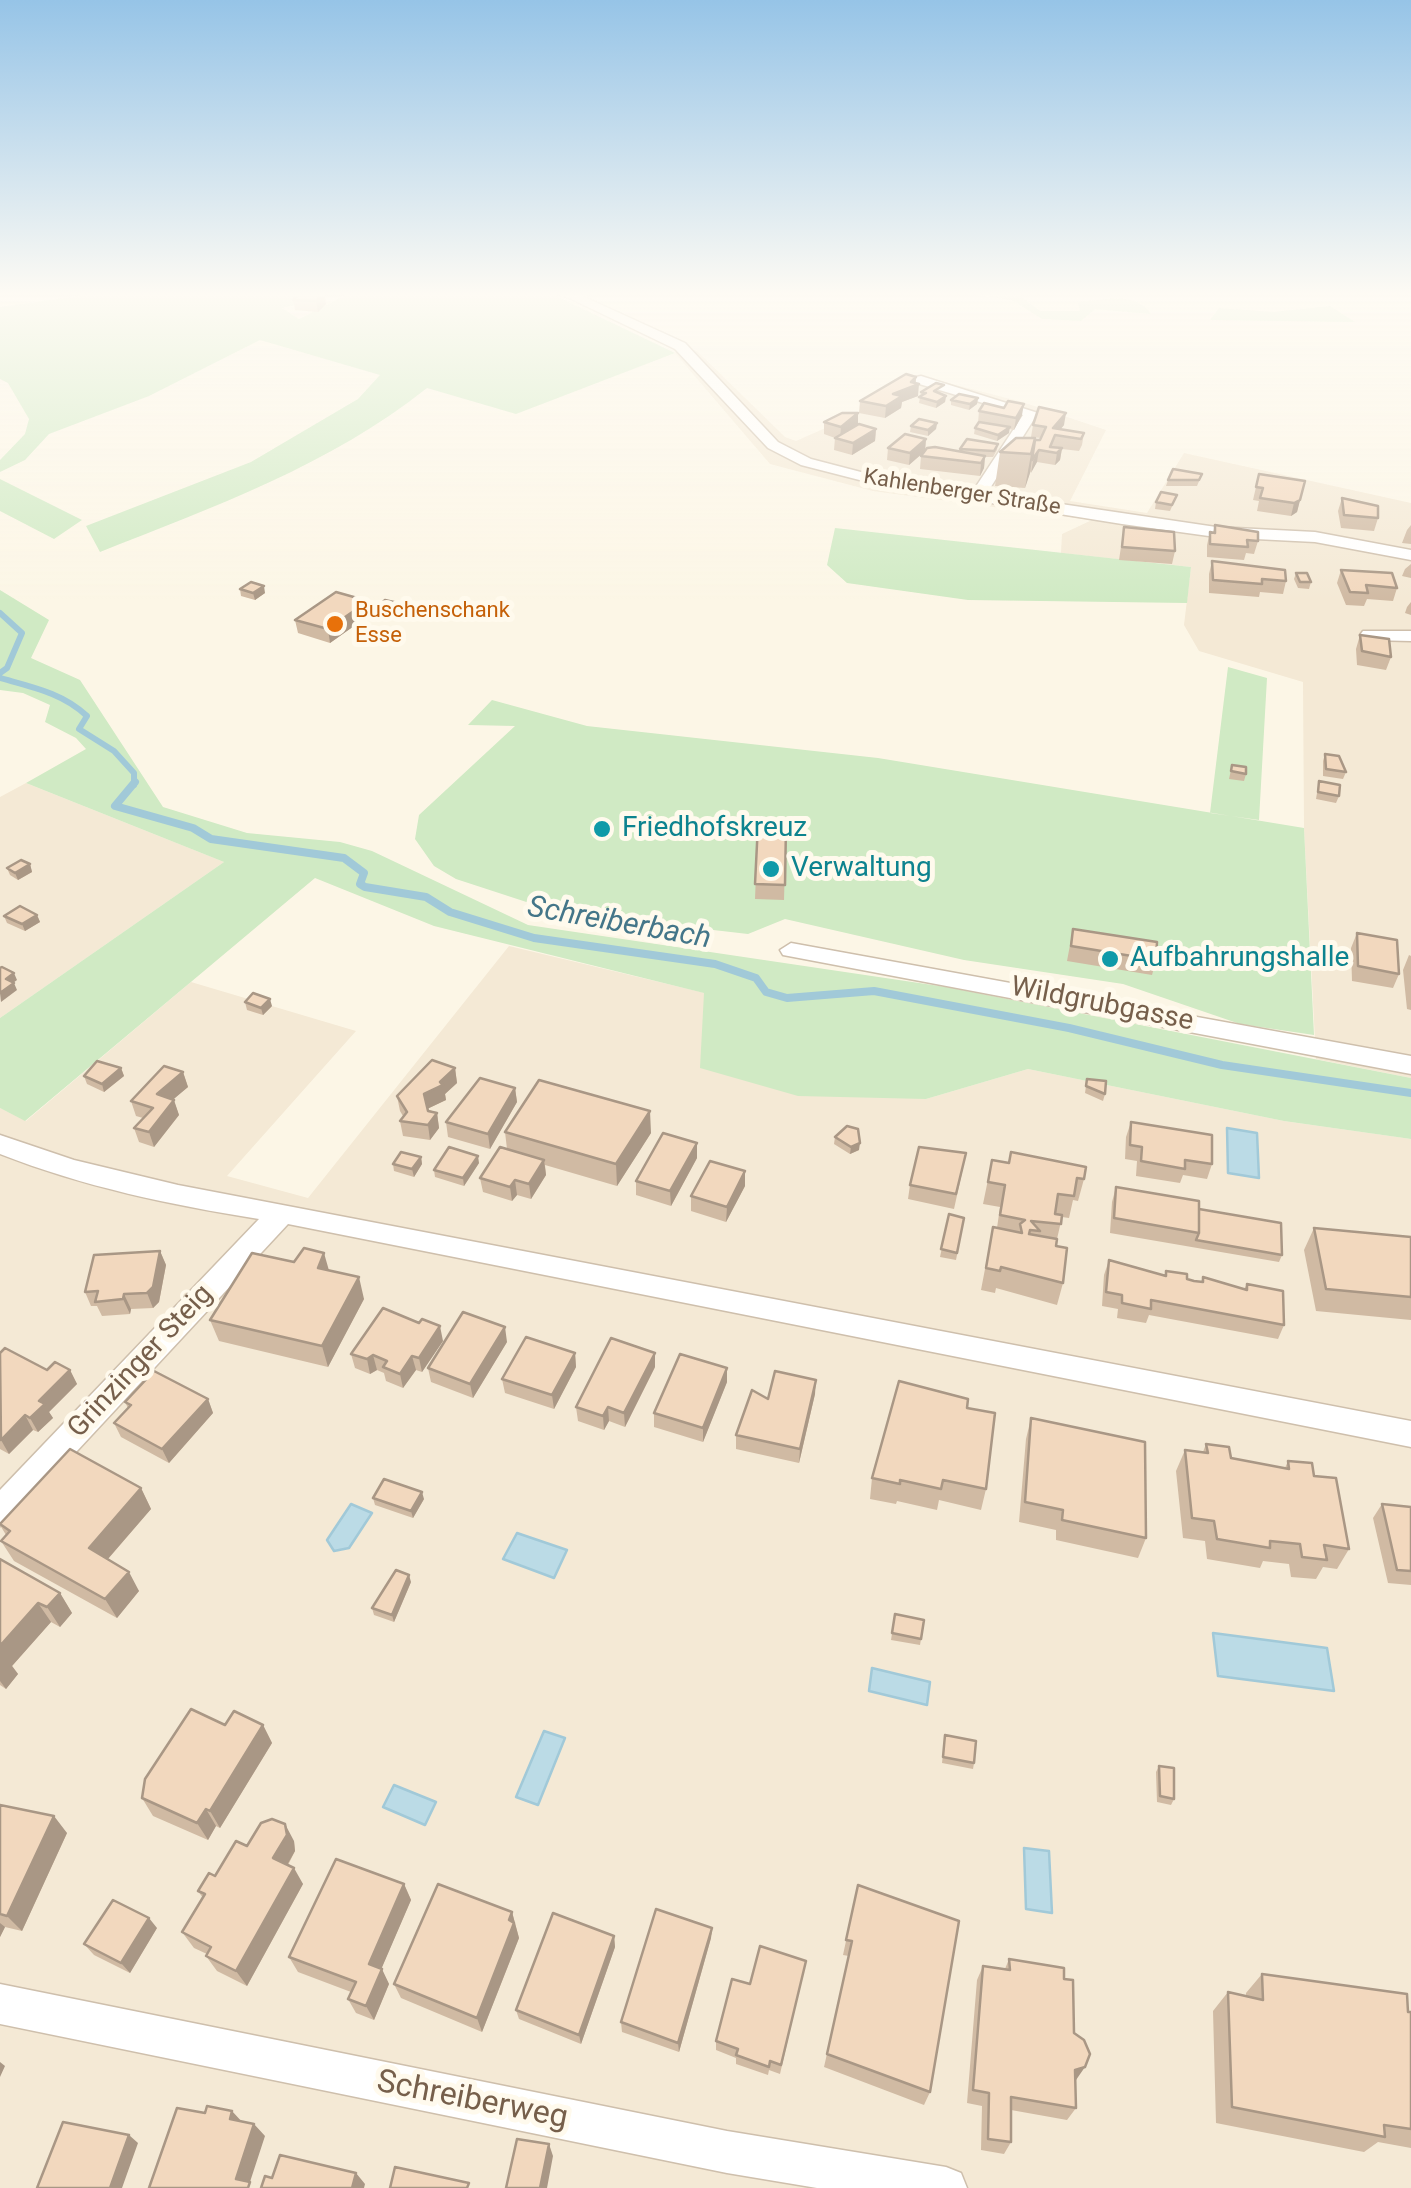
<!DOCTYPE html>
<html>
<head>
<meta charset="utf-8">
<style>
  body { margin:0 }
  canvas { display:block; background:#fcf6e6 }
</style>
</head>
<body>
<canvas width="1411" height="2188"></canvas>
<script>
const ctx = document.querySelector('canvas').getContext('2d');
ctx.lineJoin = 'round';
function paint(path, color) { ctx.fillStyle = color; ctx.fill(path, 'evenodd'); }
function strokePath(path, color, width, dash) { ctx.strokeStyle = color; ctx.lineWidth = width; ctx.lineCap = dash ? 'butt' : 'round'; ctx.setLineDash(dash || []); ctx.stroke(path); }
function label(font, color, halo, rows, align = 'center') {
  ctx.font = font + ' Roboto,sans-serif'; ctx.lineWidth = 10; ctx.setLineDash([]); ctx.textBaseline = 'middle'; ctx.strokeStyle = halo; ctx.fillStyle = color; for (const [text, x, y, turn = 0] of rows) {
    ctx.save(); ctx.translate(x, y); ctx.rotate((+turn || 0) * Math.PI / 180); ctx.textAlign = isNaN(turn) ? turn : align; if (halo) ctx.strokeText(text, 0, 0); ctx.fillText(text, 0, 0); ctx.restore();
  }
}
paint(new Path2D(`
  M680,346L697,351L785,437L796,441L855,415L921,376L1022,402L1106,430L1070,501L1147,513L1184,453L1411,503V1078L1316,1059L1304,828L1303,682L1199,651L1184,625L1191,567L1061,553L1062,534L1092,520L873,491L770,464L675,353Z
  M26,783L224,862L0,1018V797Z
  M509,946L705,993L926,1099L1028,1069L1284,1121L1411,1139V2188H0V1108L26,1121L191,982L356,1031L227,1176L308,1198Z`), '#f4e9d5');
paint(new Path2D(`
  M85,295H301L296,305L282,308L299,319L346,295H554L675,353L516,414L427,388C331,465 213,507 100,552L86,526L251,462L358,399L380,375L260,340L149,396L49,434L25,460L0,472V460L25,434L29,419L8,383L0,379V307Z
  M978,295H1019L1040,311H1080L1078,302C1102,301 1135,290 1151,314L1095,309L1081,321L1042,319L1012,300Z
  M1330,306L1355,322L1210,320L1219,308L1273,312Z
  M0,479L82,520L54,539L0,511Z
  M835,528L1191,567L1187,603L968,600L847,583L827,565Z
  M0,590L49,620L31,658L80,680L163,807L247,833L340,842L372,851L528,925L946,987L1411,1078V1139L1284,1121L1028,1069L926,1099L798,1096L700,1068L704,993L434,926L315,878L25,1121L0,1108V1018L224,862L26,783L86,749L76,738L45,722L50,705L23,693L0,690Z
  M1228,667L1267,678L1259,820L1210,813Z
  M492,700L587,726L878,758L1304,828L1314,1035L1240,1024L1123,984L964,960L785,919L748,934L557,912L456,879L434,866L415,839L419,815L515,726L468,725Z`), '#d0eac4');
const water = new Path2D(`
  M1227,1128L1257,1133L1259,1178L1228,1173Z
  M351,1504L372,1513L349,1548L334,1551L327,1540Z
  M517,1533L567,1550L554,1578L503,1559Z
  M1213,1633L1327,1648L1334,1691L1218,1676Z
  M872,1668L930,1682L927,1705L869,1691Z
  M544,1731L565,1738L538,1805L516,1797Z
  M394,1785L436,1802L425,1825L383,1807Z
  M1024,1848L1049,1851L1052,1913L1026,1909Z`);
paint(water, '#bbdbe6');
strokePath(water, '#a1c9d8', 2.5);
strokePath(new Path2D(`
  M0,613L22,633L7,668L0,673
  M0,678C32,687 63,693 87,716L79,729L114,751L134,773V785`), '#a1c9d8', 6);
strokePath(new Path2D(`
  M135,782L115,806L193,828L211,839L344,858L364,873L360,884L365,887L426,897L450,912L534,938L715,964L756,978L766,992L787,998L874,991L1069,1028L1222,1065L1411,1093`), '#a1c9d8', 8);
const minor = new Path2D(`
  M563,295H580L685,343L778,442L811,459L880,477L973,491L1023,415L916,383V377L921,376L1038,413L987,493L1216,527L1315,532L1411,550V560L1315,542L1216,537L1122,524L879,485L801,465L768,448L675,349Z
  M1363,631H1411V641L1369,640L1360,635Z
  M791,943L1411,1056V1074L783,955L780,950Z
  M0,1135L74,1160L178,1185L1411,1421V1447L288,1224L11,1522L0,1526V1490L259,1219C171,1205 84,1187 0,1154Z
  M0,1984L727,2131L946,2167L961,2173L967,2188H817L727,2173L0,2024Z`);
strokePath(minor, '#cebfac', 3);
paint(minor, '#fff');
paint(new Path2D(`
  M298,295L326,304L318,312L295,310L293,300Z
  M916,377L915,383L918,396L902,402L901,408L885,418L859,413L860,401Z
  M943,391L939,393L946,396L945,402L936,408L919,403L921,392Z
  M978,398L977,404L969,410L951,405V400Z
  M979,411L1022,415L1014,430L1009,429V433L997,441L974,434L975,428L979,423H978Z
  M824,422L858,424L876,429L875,441L852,455L834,450L835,438L824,434Z
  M937,423L936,429L928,436L910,432L911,426Z
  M1033,425H1064L1061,429L1084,433L1082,445L1079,451L1062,449L1060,460L1055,465L1037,462L1030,473L1025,488L995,486L1000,452L1035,440H1040L1041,438L1031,437Z
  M926,439L925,450L960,451V449L998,444L997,450L993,457H985L984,468L980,476L920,469L921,456L924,452L909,465L887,460L888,448Z
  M1202,474L1197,486H1166L1168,480Z
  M1259,474L1305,481L1297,512L1291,516L1257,511L1259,501L1253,500Z
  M1177,495L1170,511L1155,509L1156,502Z
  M1342,498L1378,518L1374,531L1341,528L1338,511Z
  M1215,525L1258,541L1254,554L1246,553L1244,560L1207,557V545L1210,532L1213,533Z
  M1411,525V544L1402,543L1407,530Z
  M1124,527L1175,551L1172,564L1119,560Z
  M1212,561L1286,581L1283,594L1260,592L1259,597L1209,593V574Z
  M1411,564V578L1402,576L1405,569Z
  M1341,570L1397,588L1393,601L1367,599L1364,606L1346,605L1337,583Z
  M1296,573L1311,582L1309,589L1298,588L1294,579Z
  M240,589L265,593L255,600L241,596Z
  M1411,602V615L1405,613L1407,607Z
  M379,606L399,609L392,615L380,612Z
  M371,614L330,643L298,633L295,620Z
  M1360,635L1391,657L1386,670L1357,665L1356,649Z
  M1325,754L1346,772L1343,779L1323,776V761Z
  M1232,765L1246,774L1244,781L1229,779Z
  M1319,781L1339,796L1336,803L1316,799Z
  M758,824L786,825L784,900L755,899Z
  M30,864L32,872L18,880L10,875L7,868Z
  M37,915L40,922L25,931L7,923L4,916Z
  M1073,929L1156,960L1152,975L1067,961Z
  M1357,933L1399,974L1393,988L1352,981L1351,948Z
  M1409,955L1411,956V1010L1407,1009L1403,970Z
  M245,1002L272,1006L263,1015L247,1010Z
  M121,1068L124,1076L104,1092L87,1084L84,1076Z
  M455,1068L457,1083L445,1094L446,1100L427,1109L437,1113L439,1128L430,1140L403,1136L400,1121L403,1116L400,1111L397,1096Z
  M183,1072L188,1087L173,1099L179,1115L154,1147L139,1142L134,1128L143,1118L136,1116L131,1101Z
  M1087,1079L1105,1094L1103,1101L1085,1093Z
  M515,1088L517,1102L490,1149L448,1137L446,1122Z
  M1131,1122L1212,1164L1207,1179L1183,1175L1180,1183L1136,1176L1137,1161L1125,1159L1126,1137Z
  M505,1132L651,1133L617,1186L545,1165L546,1175L531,1199L517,1195L512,1201L483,1192L480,1178L507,1149Z
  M835,1137L859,1150L850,1154L834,1144Z
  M697,1143V1158L671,1206L636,1195V1181Z
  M421,1157L422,1164L414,1177L394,1171L393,1164Z
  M992,1160L1084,1179L1078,1201L1073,1200L1069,1218L1062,1217L1057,1239L1056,1246L1063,1283L1057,1305L996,1288L995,1293L981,1290L993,1227L997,1228L1000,1207L983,1204Z
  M479,1163L464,1186L435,1177L434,1170Z
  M963,1168L954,1209L908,1199L910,1185Z
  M745,1186L726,1222L691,1211V1196Z
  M1116,1187L1199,1209L1282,1255L1279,1262L1110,1233L1112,1202Z
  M949,1214L964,1218L956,1260L940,1257Z
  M1314,1228L1411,1237V1320L1316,1311L1304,1250Z
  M160,1251L166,1265L159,1302L153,1308L131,1309L130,1314L102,1316L97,1306H91L85,1292Z
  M1109,1260L1165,1276L1166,1271L1187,1279L1201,1282L1203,1277L1244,1289L1247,1284L1284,1325L1278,1339L1149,1315L1146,1323L1117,1318L1118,1309L1102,1306L1104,1275Z
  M329,1270L364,1299L328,1367L219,1341L210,1320Z
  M443,1341L422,1372L416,1370L403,1388L386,1381L384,1373L377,1370L370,1374L355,1368L351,1354Z
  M507,1342L473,1398L431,1382L428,1368Z
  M0,1353L47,1370H70L77,1384L49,1412L53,1418L38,1432L33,1430L9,1454L0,1449Z
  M575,1353L576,1367L554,1409L505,1393L502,1379Z
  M655,1367L625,1427L609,1421L604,1430L578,1421L576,1407Z
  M727,1368V1382L703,1442L654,1427V1413Z
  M815,1394L799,1463L736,1449V1435L768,1399Z
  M208,1399L213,1413L169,1463L121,1437L114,1423L128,1408L125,1402Z
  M967,1408L986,1489L981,1510L939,1500L937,1510L897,1501L896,1504L870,1499L872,1478Z
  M1031,1418L1146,1538L1138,1558L1056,1540V1530L1019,1522L1026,1439Z
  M1206,1444L1231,1458L1285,1468L1288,1461L1314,1476L1349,1549L1337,1569L1323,1567L1316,1579L1291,1577L1289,1564L1263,1561L1260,1568L1207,1559L1205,1541L1183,1538L1176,1471L1185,1450L1203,1452Z
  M141,1488L151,1509L108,1559L139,1591L117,1618L14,1561L1,1541L6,1535L0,1525Z
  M373,1498L424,1499L413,1518L375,1505Z
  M1382,1504L1411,1507V1585L1388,1583L1373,1518Z
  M0,1559L60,1593L72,1613L60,1627L51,1622L12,1666L18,1674L6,1689L0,1685Z
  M411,1582L394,1622L374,1615L372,1608Z
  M895,1614L921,1639L920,1645L891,1640Z
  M225,1725H263L272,1743L220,1828L216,1826L208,1840L153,1816L142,1798Z
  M945,1735L974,1763L973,1769L942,1763Z
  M1159,1766L1174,1799L1171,1805L1157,1802L1156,1772Z
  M0,1805L67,1833L22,1931L5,1927L0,1937Z
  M294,1841L295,1851L288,1865L303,1884L247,1986L217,1971L206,1956L207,1954L194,1948L182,1932L203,1898L198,1891L247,1846Z
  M404,1884L411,1900L381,1969L389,1984L374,2020L356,2013L348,1999L351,1992L298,1972L289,1957Z
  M858,1885L930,2092L924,2105L824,2067L849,1956L843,1955Z
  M512,1912L519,1938L482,2032L401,1998L394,1984Z
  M157,1928L130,1973L94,1955L84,1944Z
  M712,1928L711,1938L679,2052L622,2032L621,2022Z
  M614,1936L615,1947L581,2044L519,2019L516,2010Z
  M1009,1959L1064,1979L1075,2080L1076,2108L1067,2120L1011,2110V2142L1004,2154L981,2150L982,2106L967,2103L977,1980L983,1966L1005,1969Z
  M806,1961L780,2074L769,2070L768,2075L736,2064V2058L716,2050V2041L750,1984Z
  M1262,1974L1411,2012V2148L1378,2142L1364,2152L1216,2123L1213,2011L1228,1992L1246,1996V1993Z`), '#d0baa3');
paint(new Path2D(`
  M322,295H325L326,304L318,312L316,301Z
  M916,377L915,386L919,384L918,396L902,402L901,408L885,418L886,406L893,394L911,382Z
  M946,396L945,402L936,408L937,402Z
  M978,398L977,404L969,410L970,404Z
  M1024,404L1022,415L1014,430L1016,418Z
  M858,413V425L840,439L841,427Z
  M1066,413L1064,425L1051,440L1053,428Z
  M937,423L936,429L928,436V430Z
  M1010,427L1009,433L997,441L998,435Z
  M876,429L875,441L852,455L853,443Z
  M1035,438L1030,473L1025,488L1031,454Z
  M926,439L925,451L909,465L910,453Z
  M1062,448L1060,460L1055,465L1057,453Z
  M1039,450L1037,462L1031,473L1033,461Z
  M985,456L984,468L980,476L981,463Z
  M1300,500L1297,512L1291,516L1294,503Z
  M264,586L265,593L255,600L253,593Z
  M368,601L371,614L330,643L328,629Z
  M398,603L399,609L392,615L391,608Z
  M30,864L32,872L18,880L15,873Z
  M37,915L40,922L25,931L22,924Z
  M14,973L17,980L9,986L6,979Z
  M14,983L17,990L1,1002L0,993Z
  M270,999L272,1006L263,1015L261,1008Z
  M121,1068L124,1076L104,1092L102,1084Z
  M455,1068L457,1083L445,1094L446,1100L427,1109L424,1094Z
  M183,1072L188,1087L162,1109L157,1094Z
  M515,1088L517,1102L490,1149L488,1134Z
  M174,1100L179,1115L154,1147L149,1132Z
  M650,1111L651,1133L617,1186L616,1164Z
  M437,1113L439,1128L430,1140L428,1125Z
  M697,1143V1158L671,1206L670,1191Z
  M860,1143L859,1150L850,1154L851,1147Z
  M478,1156L479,1163L464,1186L463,1178Z
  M421,1157L422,1164L414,1177L412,1169Z
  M544,1160L546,1175L531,1199L529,1184Z
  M745,1171V1186L726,1222L727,1207Z
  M515,1180L517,1195L512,1201L510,1187Z
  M160,1251L166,1265L159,1302L153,1308L147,1293Z
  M324,1253L330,1274L318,1268Z
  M359,1277L364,1299L328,1367L322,1346Z
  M124,1294L131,1309L130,1314L123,1299Z
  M440,1326L443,1341L422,1372L419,1358Z
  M505,1327L507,1342L473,1398L470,1384Z
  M575,1353L576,1367L554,1409L552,1395Z
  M655,1353V1367L625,1427L624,1413Z
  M373,1355L377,1370L370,1374L367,1359Z
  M412,1356L416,1370L403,1388L400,1374Z
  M727,1368V1382L703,1442V1428Z
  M70,1370L77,1384L49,1412L53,1418L38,1432L30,1418L39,1401Z
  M816,1380L815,1394L799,1463L800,1449Z
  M208,1399L213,1413L169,1463L162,1449Z
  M608,1407L609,1421L604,1430L603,1416Z
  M25,1415L33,1430L9,1454L1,1440Z
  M141,1488L151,1509L100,1568L89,1548Z
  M422,1492L424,1499L413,1518L411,1511Z
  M129,1572L139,1591L117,1618L105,1599Z
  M409,1575L411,1582L394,1622L392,1615Z
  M60,1593L72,1613L60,1627L47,1607Z
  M38,1603L51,1622L12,1666L18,1674L6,1689L0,1681V1646Z
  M263,1725L272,1743L220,1828L210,1811Z
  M206,1809L216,1826L208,1840L197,1823Z
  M54,1816L67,1833L22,1931L7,1916Z
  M285,1824L294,1841L295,1851L282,1874L273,1858Z
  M294,1868L303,1884L247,1986L236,1971Z
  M404,1884L411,1900L377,1979L369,1964Z
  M512,1912L519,1938L482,2032L477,2018Z
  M149,1918L157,1928L130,1973L121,1963Z
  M0,1923L5,1927L0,1937Z
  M712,1928L711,1938L679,2052L678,2043Z
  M614,1936L615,1947L581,2044L579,2035Z
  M382,1969L389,1984L374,2020L366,2006Z
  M0,2062L5,2066L0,2077Z
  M1085,2067L1076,2080L1067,2083L1075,2070Z
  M232,2111L243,2123L230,2119Z
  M254,2124L265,2136L248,2188L236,2179Z
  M129,2135L138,2143L122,2188H110Z
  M549,2144L553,2156L547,2188H540Z
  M356,2173L365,2184L364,2188H352Z`), '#a99785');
const building = new Path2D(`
  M298,295H322L316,301L293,300Z
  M906,374L916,377L911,382L919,384L893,394L902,396L886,406L860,401Z
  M936,383L944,385L934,391L946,396L937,402L919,397L926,393L921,392Z
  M959,394L978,398L970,404L951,400Z
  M1008,401L1024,404L1016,418L979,411L984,403L1004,408Z
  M1039,407L1066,413L1053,428L1084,433L1081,439L1055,435L1050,447L1062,448L1057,453L1039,450L1032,460L1035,440H1040L1046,427L1033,425Z
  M842,413H858L841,427L824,422Z
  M919,419L937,423L928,430L911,426Z
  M979,422L1010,427L998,435L975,428Z
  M859,424L876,429L853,443L835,438Z
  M905,434L926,439L910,453L888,448Z
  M1016,438H1035L1031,454L1000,452Z
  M967,439L998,444L994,451L960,449Z
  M935,447L985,456L981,463L921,456L927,448Z
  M1173,469L1202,474L1199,480H1168Z
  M1259,474L1305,481L1300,500L1294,503L1260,498L1263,488L1256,487Z
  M1161,492L1177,495L1172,505L1156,502Z
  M1342,498L1378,506V518L1344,515Z
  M1215,525L1258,532V541L1247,540L1248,547L1210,544V532L1215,533Z
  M1124,527L1174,532L1175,551L1122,547Z
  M1212,561L1285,570L1286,581L1262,579V584L1213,580Z
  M1341,570L1392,573L1397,588L1366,585L1368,593L1350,592Z
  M1296,573H1307L1311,582H1300Z
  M251,582L264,586L253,593L240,589Z
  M336,592L368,601L328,629L295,620Z
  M385,600L398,603L391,608L379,606Z
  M1360,635L1389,639L1391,657L1362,651Z
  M1325,754L1339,756L1346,772L1326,769Z
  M1232,765L1246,767V774L1231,771Z
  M1319,781L1340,785L1339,796L1318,792Z
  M758,824L786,825L785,885L755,884Z
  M21,860L30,864L15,873L7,868Z
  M20,906L37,915L22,924L4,916Z
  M1073,929L1157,942L1156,960L1071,946Z
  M1357,933L1397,940L1399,974L1358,966Z
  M2,967L14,973L6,979L14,983L0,993V968Z
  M253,993L270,999L261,1008L245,1002Z
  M432,1060L455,1068L440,1082L443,1085L424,1094L428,1111L437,1113L428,1125L400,1121L407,1112L397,1096Z
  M97,1061L121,1068L102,1084L84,1076Z
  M164,1066L183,1072L157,1094L174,1100L149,1132L134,1128L153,1108L131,1101Z
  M480,1078L515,1088L488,1134L446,1122Z
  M1087,1079L1106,1081L1105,1094L1086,1086Z
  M539,1080L650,1111L616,1164L505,1132Z
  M1131,1122L1212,1135V1164L1185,1160V1169L1141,1161L1142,1147L1130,1145Z
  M847,1126L858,1129L860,1143L851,1147L835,1137Z
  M663,1133L697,1143L670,1191L636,1181Z
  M449,1147L478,1156L463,1178L434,1170Z
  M500,1147L544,1160L529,1184L515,1180L510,1187L480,1178Z
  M919,1147L966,1153L956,1194L910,1185Z
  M401,1152L421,1157L412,1169L393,1164Z
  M1011,1152L1086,1167L1084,1179L1077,1178L1074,1196L1058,1194L1055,1214L1062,1215L1061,1224L1031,1221L1040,1231L1030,1230L1029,1234L1057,1239L1056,1246L1067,1248L1063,1283L1001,1267L1000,1271L986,1268L993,1227L1022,1233L1020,1224L1025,1220L1000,1215L1005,1185L988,1182L992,1160L1009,1163Z
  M710,1161L745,1171L727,1207L691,1196Z
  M1116,1187L1199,1201V1233L1114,1218Z
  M1199,1209L1281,1223L1282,1255L1196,1240L1199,1233Z
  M949,1214L964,1218L957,1253L941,1249Z
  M1314,1228L1411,1237V1297L1326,1289Z
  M304,1248L324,1253L318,1268L359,1277L322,1346L210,1320L252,1253L294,1262Z
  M160,1251L153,1287L147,1293L124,1294L123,1299L95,1302L98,1291L85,1292L94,1255Z
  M1109,1260L1166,1276V1271L1187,1274V1279L1194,1281L1203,1282V1277L1247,1290V1284L1283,1291L1284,1325L1151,1300V1309L1122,1303V1295L1106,1292Z
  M383,1308L419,1323L422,1319L440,1326L419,1358L412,1356L400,1374L383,1367L387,1361L373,1355L367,1359L351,1354Z
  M463,1312L505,1327L470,1384L428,1368Z
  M526,1337L575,1353L552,1395L502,1379Z
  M611,1338L655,1353L624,1413L608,1407L603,1416L576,1407Z
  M5,1348L47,1370L55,1362L70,1370L39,1401L45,1404L30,1418L25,1415L1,1440L0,1353Z
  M680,1354L727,1368L703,1428L654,1413Z
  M154,1371L208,1399L162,1449L114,1423L131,1405L125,1402Z
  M775,1371L816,1380L800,1449L736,1435L752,1390L768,1399Z
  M899,1381L968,1399L967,1408L995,1413L986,1489L943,1480L941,1489L900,1480V1484L872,1478Z
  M1031,1418L1145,1442L1146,1538L1062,1520L1063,1510L1025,1502Z
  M1206,1444L1229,1447L1231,1458L1289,1469L1288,1461L1312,1463L1314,1476L1336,1478L1349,1549L1324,1545L1327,1560L1302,1557L1300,1544L1270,1541V1548L1217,1539L1214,1521L1192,1518L1185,1450L1208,1453Z
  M70,1449L141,1488L89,1548L129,1572L105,1599L1,1541L10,1531L0,1524Z
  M384,1479L422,1492L411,1511L373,1498Z
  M1382,1504L1411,1507V1571L1397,1570Z
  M0,1559L60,1593L47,1607L38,1603L0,1646Z
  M396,1570L409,1575L392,1615L372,1608Z
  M895,1614L924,1620L921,1639L892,1633Z
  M191,1709L225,1725L234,1711L263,1725L210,1811L206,1809L197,1823L142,1798L145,1779Z
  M945,1735L976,1741L974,1763L943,1757Z
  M1159,1766L1174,1768V1799L1160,1796Z
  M0,1805L54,1816L7,1916L0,1914Z
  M272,1819L285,1824L287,1835L273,1858L294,1868L236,1971L206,1956L211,1947L182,1932L205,1894L198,1891L209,1873L215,1876L236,1841L247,1846L261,1823Z
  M336,1859L404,1884L369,1964L382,1969L366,2006L348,1999L356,1982L289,1957Z
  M438,1884L512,1912L509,1920L514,1923L477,2018L394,1984Z
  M858,1885L959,1921L930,2092L827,2054L852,1941L846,1940Z
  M113,1900L149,1918L121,1963L84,1944Z
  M656,1909L712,1928L678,2043L621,2022Z
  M553,1913L614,1936L579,2035L516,2010Z
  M760,1946L806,1961L781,2065L770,2061L769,2067L736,2055L738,2049L716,2041L732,1979L750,1984Z
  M1009,1959L1064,1968V1979L1073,1980L1074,2033L1084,2040L1090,2054L1085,2067L1075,2070L1076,2108L1011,2097V2142L988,2139L989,2093L973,2090L983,1966L1010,1970Z
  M1262,1974L1407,1994L1408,2012H1411V2129L1384,2125L1385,2137L1232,2107L1228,1992L1263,2000Z
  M207,2106L232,2111L230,2119L254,2124L236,2179L250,2182L248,2188H149L177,2108L205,2113Z
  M63,2122L129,2135L110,2188H37Z
  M517,2139L549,2144L540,2188H506Z
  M280,2155L356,2173L352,2188H261L265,2176L272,2178Z
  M395,2167L469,2183L467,2188H390Z`);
paint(building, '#f2d8be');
strokePath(building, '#a99785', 2.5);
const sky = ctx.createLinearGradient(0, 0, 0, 602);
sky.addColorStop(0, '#96c4e7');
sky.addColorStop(0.49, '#fefbf4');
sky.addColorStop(1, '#fefbf400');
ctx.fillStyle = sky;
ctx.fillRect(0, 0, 1411, 602);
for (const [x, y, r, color] of [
  [335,624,10,"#e8710a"],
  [602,829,10,"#0f9aa8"],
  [771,869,10,"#0f9aa8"],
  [1110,959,10,"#0f9aa8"]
]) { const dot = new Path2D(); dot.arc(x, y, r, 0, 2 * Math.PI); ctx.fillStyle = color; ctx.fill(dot); strokePath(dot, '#fffaed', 4); }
label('22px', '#765f4b', '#fffaed', [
  ["Kahlenberger Straße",962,493,9]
]);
label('22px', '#c56008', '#fffaed', [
  ["Buschenschank",355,611],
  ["Esse",355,636]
], 'left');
label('28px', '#0d838f', '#fffaed', [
  ["Friedhofskreuz",622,829],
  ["Verwaltung",791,869],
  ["Aufbahrungshalle",1130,959]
], 'left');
label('28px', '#765f4b', '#fffaed', [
  ["Wildgrubgasse",1102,1005,11],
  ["Grinzinger Steig",141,1362,-47]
]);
label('italic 30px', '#447689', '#fffaed', [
  ["Schreiberbach",619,924,10]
]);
label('32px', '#765f4b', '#fffaed', [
  ["Schreiberweg",472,2101,11]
]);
</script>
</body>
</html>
